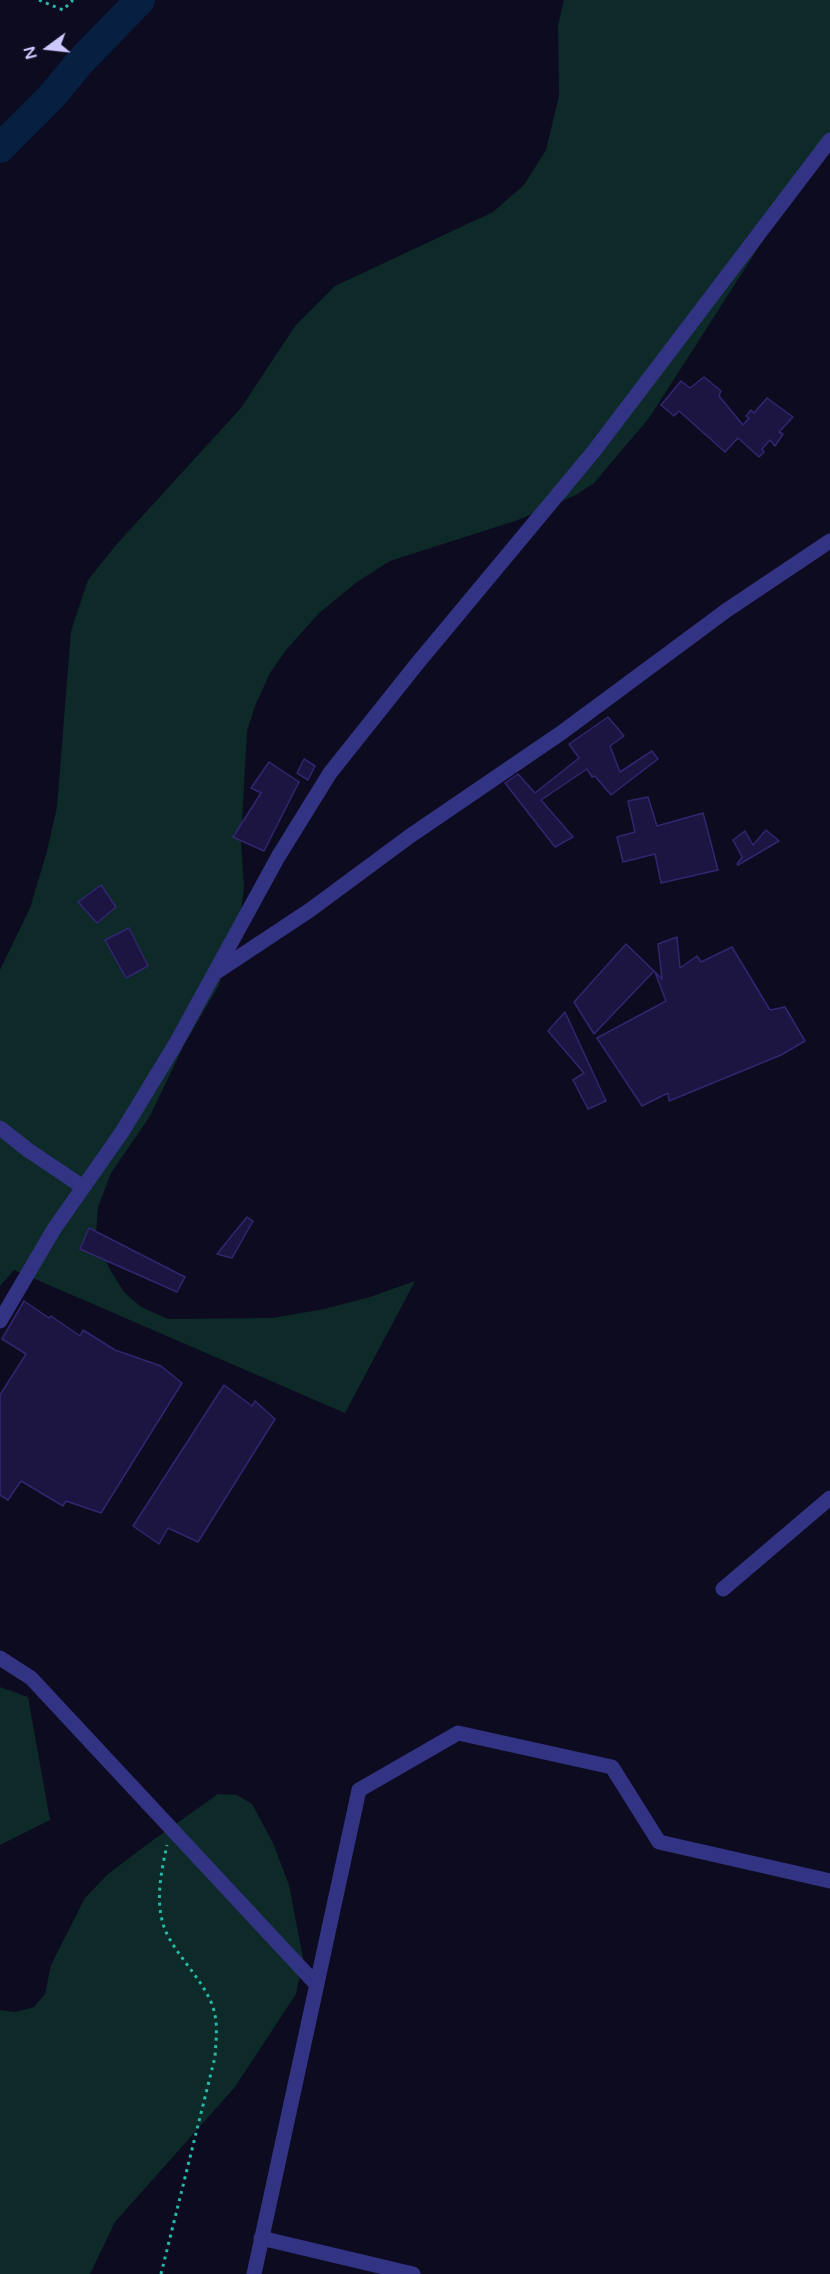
<!DOCTYPE html>
<html>
<head>
<meta charset="utf-8">
<style>
  body { margin:0 }
  #map { position:relative; width:830px; height:2274px; overflow:hidden; background:#0d0b20; font-family:"Varela Round",sans-serif }
  canvas { display:block }
  .north { position:absolute; left:18px; top:18px; width:60px; height:60px; -webkit-text-stroke:4px #0d0b20; paint-order:stroke; rotate:255deg; font-size:16px; font-weight:700; line-height:24px; text-align:center; color:#cdc9ff }
  .north::after { content:''; display:block; margin:auto; width:21px; height:27px; background:#cdc9ff; clip-path:polygon(50% 0,100% 100%,50% 72%,0 100%) }
</style>
</head>
<body>
<div id="map">
<canvas width="830" height="2274"></canvas>
<div class="north">N</div>
</div>
<script>
const ctx = document.querySelector('canvas').getContext('2d');
ctx.lineJoin = 'round';
function paint(path, color) { ctx.fillStyle = color; ctx.fill(path, 'evenodd'); }
function strokePath(path, color, width, dash) { ctx.strokeStyle = color; ctx.lineWidth = width; ctx.lineCap = dash ? 'butt' : 'round'; ctx.setLineDash(dash || []); ctx.stroke(path); }
paint(new Path2D(`
  M564,0H830V152L789,200L649,418L594,483L576,495L518,520L390,561L357,582L319,613L286,650L270,673L255,706L247,731L241,840L244,888L239,924L219,985L184,1045L150,1116L111,1173L98,1207L96,1233L109,1268L124,1292L141,1307L168,1319L273,1318L324,1309L370,1297L415,1281L345,1413L14,1270L0,1286V970L30,908L47,851L57,807L71,631L88,580L116,545L241,408L295,326L335,286L493,212L524,185L546,150L559,96L558,25Z
  M0,1687L28,1697L50,1820L0,1845Z
  M218,1794L237,1795L252,1804L273,1843L289,1885L303,1958L296,1994L235,2087L115,2222L90,2274H0V2010L15,2012L34,2007L45,1994L51,1965L85,1898L108,1874L149,1843Z`), '#0d2a28');
strokePath(new Path2D(`
  M0,148L51,97L81,61L140,0`), '#072042', 30);
const building = new Path2D(`
  M704,377L721,391L719,396L743,425L749,418L746,416L751,410L754,413L767,398L793,417L779,432L783,434L775,446L770,440L762,449L764,452L759,457L738,438L725,452L679,411L674,416L661,405L681,381L690,388Z
  M608,717L624,736L610,746L620,772L652,751L658,759L611,795L595,776L592,777L587,769L541,800L573,837L555,847L505,783L518,774L535,793L579,758L569,744Z
  M304,759L315,766L308,780L297,773Z
  M269,762L299,782L264,851L233,837L261,793L251,788Z
  M648,797L657,826L703,813L718,870L661,883L655,854L623,862L617,837L635,832L628,801Z
  M766,830L779,841L738,865L737,864L742,857L733,840L745,831L753,845Z
  M101,885L116,907L97,923L78,902Z
  M129,928L148,966L126,978L105,940Z
  M677,937L680,968L697,956L701,962L732,947L770,1010L785,1007L805,1041L781,1055L669,1101L668,1093L642,1106L597,1038L666,1001L655,972L662,979L658,944Z
  M626,944L654,971L594,1034L574,1002Z
  M565,1012L606,1101L588,1109L573,1080L584,1073L548,1031Z
  M247,1217L253,1221L232,1258L217,1254Z
  M89,1228L185,1277L177,1292L80,1249Z
  M24,1301L49,1318L51,1316L80,1336L83,1330L115,1350L161,1366L182,1383L101,1513L66,1501L63,1506L21,1481L8,1500L0,1495V1395L26,1354L2,1339Z
  M224,1385L252,1406L255,1401L275,1419L198,1542L168,1528L159,1544L133,1526Z`);
paint(building, '#1c1542');
strokePath(building, '#312670', 1.5);
strokePath(new Path2D(`
  M39,0L63,10L73,0
  M161,2274L215,2057C216,2039 219,2020 211,2002C200,1977 178,1957 166,1932C154,1904 161,1873 167,1845`), '#24b9a9', 3, [3, 4.5]);
strokePath(new Path2D(`
  M218,971L310,910L410,836L561,733L727,610L830,541
  M0,1128L28,1150L83,1187
  M0,1321L54,1229L122,1132L175,1045L278,857L330,773L416,665L594,451L830,140
  M723,1589L830,1498
  M0,1658L31,1678L316,1984
  M261,2238L413,2274
  M254,2274L359,1790L458,1733L612,1767L659,1842L830,1881`), '#323383', 15);
</script>
</body>
</html>
